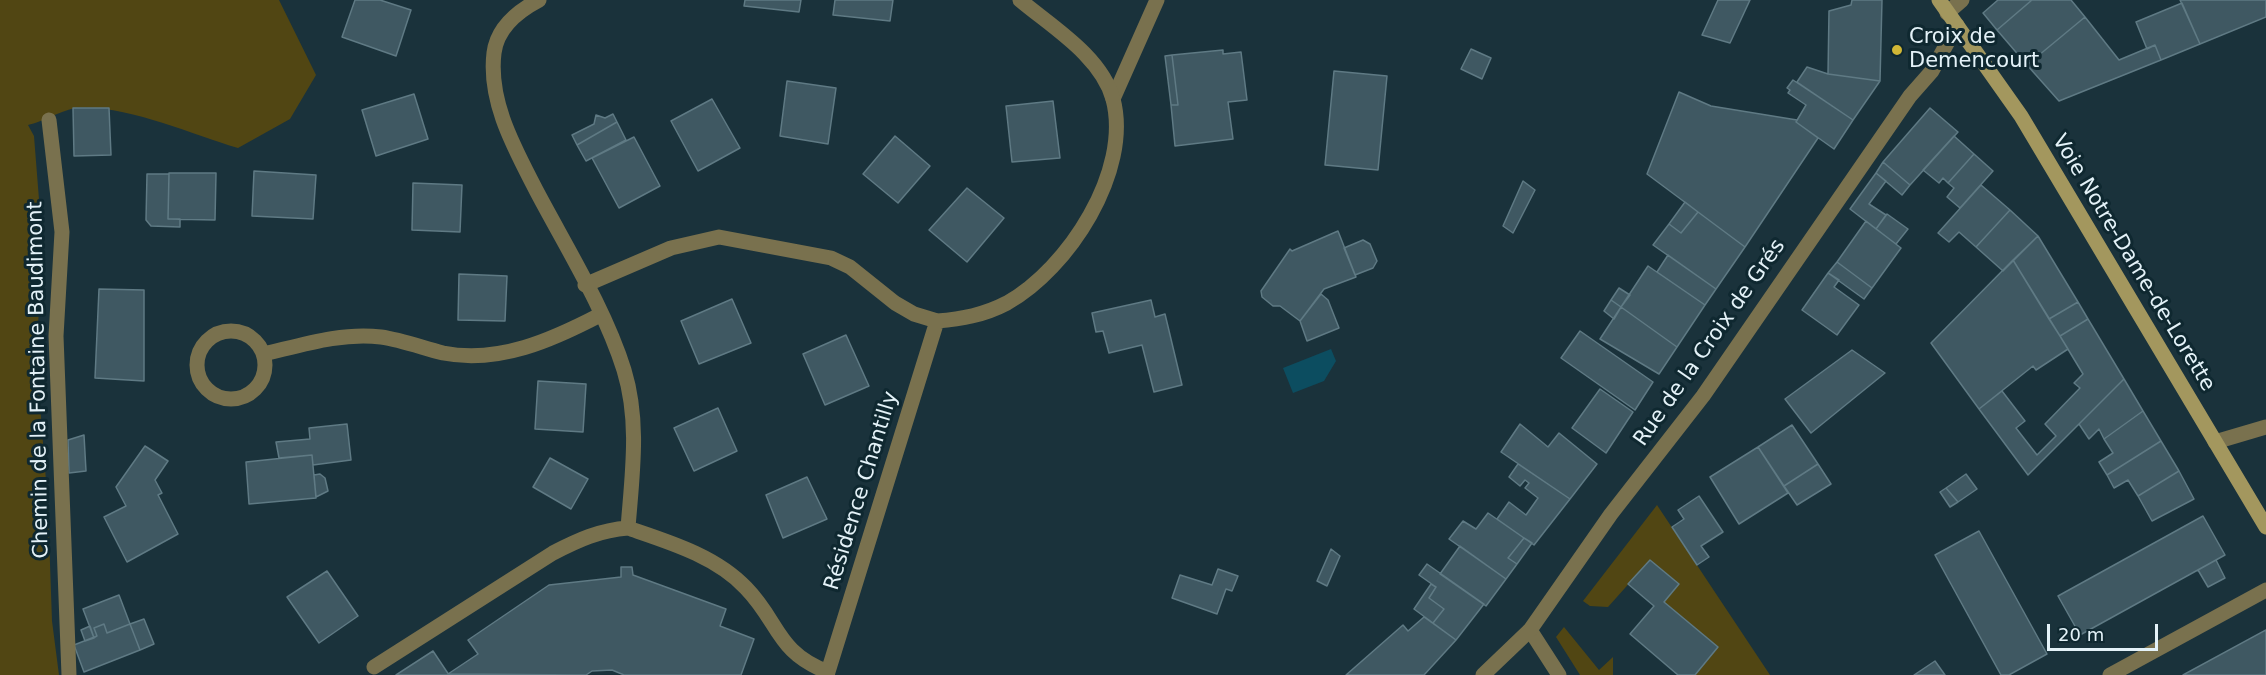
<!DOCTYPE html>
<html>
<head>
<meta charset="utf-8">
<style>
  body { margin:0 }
  #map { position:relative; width:2266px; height:675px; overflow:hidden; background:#1a323b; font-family:"DejaVu Sans",sans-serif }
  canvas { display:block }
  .scale { position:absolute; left:2047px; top:624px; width:111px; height:27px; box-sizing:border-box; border:3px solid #e4f2f8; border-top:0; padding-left:8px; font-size:18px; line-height:21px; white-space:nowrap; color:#e4f2f8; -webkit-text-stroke:4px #0f2830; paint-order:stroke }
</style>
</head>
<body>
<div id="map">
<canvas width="2266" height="675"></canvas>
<div class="scale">20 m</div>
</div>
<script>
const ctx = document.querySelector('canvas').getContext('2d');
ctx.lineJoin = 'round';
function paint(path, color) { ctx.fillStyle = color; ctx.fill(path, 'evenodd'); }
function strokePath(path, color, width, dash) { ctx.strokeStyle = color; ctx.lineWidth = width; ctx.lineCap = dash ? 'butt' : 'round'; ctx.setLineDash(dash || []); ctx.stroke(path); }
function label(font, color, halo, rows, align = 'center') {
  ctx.font = font + ' "DejaVu Sans",sans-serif'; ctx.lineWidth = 6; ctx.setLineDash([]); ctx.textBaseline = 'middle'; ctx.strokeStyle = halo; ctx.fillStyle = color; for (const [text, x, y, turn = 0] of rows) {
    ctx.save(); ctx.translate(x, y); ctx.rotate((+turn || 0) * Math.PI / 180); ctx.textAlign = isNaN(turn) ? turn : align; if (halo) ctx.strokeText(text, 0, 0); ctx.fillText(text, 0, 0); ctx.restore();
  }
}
paint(new Path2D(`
  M0,0H279L316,75L290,119L238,148C191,134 125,104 76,108C65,109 42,122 28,125L34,136L43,250L36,354L48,506L52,621L59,675H0Z
  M1657,505L1770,675H1695L1718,647L1664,602L1679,584L1650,560L1608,607L1590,606L1583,601Z
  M1564,627L1599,670L1613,657V675H1580L1556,637Z`), '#514613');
paint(new Path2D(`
  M1331,349L1336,361L1324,381L1293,393L1283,368Z`), '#0c4d60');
const building = new Path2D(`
  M355,0H380L411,10L396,56L342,37Z
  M745,0H801L799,12L744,6Z
  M835,0H893L890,21L833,15Z
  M1718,0H1750L1730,43L1702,35Z
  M1852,0H1882L1880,81L1828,74L1829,11L1851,5Z
  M1998,0H2032L1997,30L1983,13Z
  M2032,0H2071L2085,17L2027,65L1997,30Z
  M2180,0H2266V17L2200,44Z
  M2182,3L2200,44L2161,60L2155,45L2147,49L2136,22Z
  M2085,17L2119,60L2155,45L2161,60L2059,101L2027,65Z
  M1471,49L1491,58L1482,79L1461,69Z
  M1223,50V54L1241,52L1247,100L1228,102L1233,139L1175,146L1171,105H1178L1172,55Z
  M1172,55L1178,105H1171L1165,56Z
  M1807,67L1828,74L1880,81L1853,120L1797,82Z
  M1334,71L1387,76L1378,170L1325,165Z
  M1793,80L1853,120L1834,149L1796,122L1806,105L1788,93L1790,90L1787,88Z
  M787,81L836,88L828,144L780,136Z
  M1679,92L1711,106L1797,120L1796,122L1818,138L1745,247L1647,174Z
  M414,94L428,139L376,156L362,110Z
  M712,99L740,148L698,171L671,121Z
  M1053,101L1060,158L1012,162L1006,106Z
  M73,108H109L111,155L74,156Z
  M1930,108L1958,132L1910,185L1883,162Z
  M613,114L617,122L577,145L572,135L594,124L596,115L605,118Z
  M617,122L626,140L586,161L577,145Z
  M895,136L930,166L898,203L863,174Z
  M1954,136L1974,154L1948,183L1943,178L1939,183L1923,170Z
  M634,137L660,186L619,208L592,158Z
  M1974,154L1993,171L1960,208L1947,197L1954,188L1948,183Z
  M1883,162L1910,185L1902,195L1876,173Z
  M254,171L316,175L313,219L252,216Z
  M169,173H216L215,220L168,219Z
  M1876,173L1886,181L1869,204L1886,215L1876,229L1850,209Z
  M147,174H169L168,219H180V227L151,226L146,220Z
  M1523,181L1535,190L1513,233L1503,226Z
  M413,183L462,185L460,232L412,230Z
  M1981,185L2010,210L1976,247L1959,232L1949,242L1938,233Z
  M967,188L1004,218L967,262L929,230Z
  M1685,202L1698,212L1681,233L1669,224Z
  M2010,210L2038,236L2003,271L1976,247Z
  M1698,212L1745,247L1716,289L1653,245L1669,224L1681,233Z
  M1887,214L1908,229L1896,244L1876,229Z
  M1866,221L1901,248L1872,288L1837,262Z
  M1338,231L1356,277L1324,289L1300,321L1280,306H1273L1262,297L1261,291L1290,249L1292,251Z
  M2038,236L2078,302L2049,319L2013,260Z
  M1363,240L1370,244L1377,261L1373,268L1355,275L1344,248Z
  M1668,255L1716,289L1705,305L1657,272Z
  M2013,260L2068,349L2036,370L2033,366L1979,409L1931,343Z
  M1837,262L1872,288L1864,299L1828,273Z
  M1648,266L1705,305L1677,347L1621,307Z
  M1828,273L1839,280L1834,287L1859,305L1837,335L1802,310Z
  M459,274L507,276L505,321L458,320Z
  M1619,288L1630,295L1621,307L1611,300Z
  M99,289L144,290V381L95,378Z
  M1321,294L1328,300L1339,328L1307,341L1300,321Z
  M732,299L751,343L699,364L681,321Z
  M1151,300L1155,317L1165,314L1182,385L1154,392L1142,345L1109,353L1103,331L1096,332L1092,313Z
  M1611,300L1621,307L1614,319L1604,311Z
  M2078,302L2088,319L2060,336L2049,319Z
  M1621,307L1677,347L1659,374L1600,339Z
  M2088,319L2124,379L2028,475L1979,409L2002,391L2025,421L2016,428L2037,455L2056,436L2045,424L2080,388L2074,383L2083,374L2060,336Z
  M1580,331L1653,382L1635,410L1561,358Z
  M846,335L869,386L825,405L803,354Z
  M1852,350L1885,373L1811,433L1785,399Z
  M2124,379L2143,411L2104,439L2099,429L2089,439L2079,424Z
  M538,381L586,384L583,432L535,429Z
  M1600,389L1633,412L1606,453L1572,428Z
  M718,408L737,451L694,471L674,428Z
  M2143,411L2161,441L2107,475L2099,462L2113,453L2104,439Z
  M347,424L351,460L313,465L312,455L279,458L276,442L310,439L309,428Z
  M1520,424L1548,447L1559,433L1597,464L1570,499L1501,452Z
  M1792,425L1818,464L1784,486L1758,447Z
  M84,435L86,471L69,473L68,440Z
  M2161,441L2179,471L2138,496L2128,480L2114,488L2107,475Z
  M145,446L168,461L155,480L162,493L158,495L178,534L127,562L104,517L126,506L116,487Z
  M1758,447L1788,493L1739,524L1710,477Z
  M312,455L316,498L249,504L246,462Z
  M550,458L588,479L571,509L533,487Z
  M1518,464L1570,499L1534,545L1497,519L1509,502L1526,515L1538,498L1525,488L1529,483L1525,480L1520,486L1509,477Z
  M1818,464L1831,484L1797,505L1784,486Z
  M2179,471L2194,499L2152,521L2138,496Z
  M320,474L325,478L328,491L316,497L314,475Z
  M1966,474L1977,489L1958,502L1946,488Z
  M807,477L827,519L783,538L766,495Z
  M1946,488L1958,502L1950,507L1940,492Z
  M1699,496L1723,532L1701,546L1709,557L1697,565L1672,527L1684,519L1678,510Z
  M1488,513L1524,538L1508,558L1517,564L1506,579L1449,539L1463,521L1476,529Z
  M2203,516L2225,555L2080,635L2058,596Z
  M1979,531L2047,654L2009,675H2001L1935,555Z
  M1524,538L1532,543L1517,564L1508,558Z
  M1460,546L1506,579L1486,606L1440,574Z
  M1331,549L1340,556L1327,586L1317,581Z
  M1650,560L1679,584L1664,602L1718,647L1695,675H1678L1630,634L1654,606L1628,584Z
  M2216,560L2225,578L2208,587L2198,570Z
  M1427,564L1484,604L1456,640L1433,623L1444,609L1429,598L1436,587L1419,575Z
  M621,567H632L633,575L726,609L720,626L754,639L741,675H624L612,670L592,671L586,675L448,674L478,654L468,640L549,585L621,577Z
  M1218,569L1238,576L1232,591L1226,589L1217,614L1172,598L1180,575L1212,585Z
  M327,571L358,616L319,643L287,597Z
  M1431,584L1436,587L1429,598L1444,609L1433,623L1414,609Z
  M119,595L130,624L107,633L104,624L94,628L97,636L94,638L83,609Z
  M1424,617L1456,640L1424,675H1346L1403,625L1408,631Z
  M144,619L154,644L140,650L130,624Z
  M104,624L107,633L130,624L140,650L84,672L74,645L97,636L94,628Z
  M90,626L94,638L85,641L81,630Z
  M2266,630V675H2183Z
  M433,651L449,675H396Z
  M1935,661L1945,675H1914Z`);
paint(building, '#3f5862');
strokePath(building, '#5f7a84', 1.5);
strokePath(new Path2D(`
  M1947,13L1962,0
  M1113,99L1157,0
  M49,120L62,232L56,336L69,675
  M2215,442L2266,427
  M1530,630L1559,675
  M2110,675L2266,590`), '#79714e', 15);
strokePath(new Path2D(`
  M539,0C518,11 497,28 494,53C488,102 515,149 536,190C566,247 605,309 624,370C640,422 632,475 628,528C669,542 716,556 746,588C780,623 776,652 828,672
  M585,285L671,248L719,237L831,258L850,267L895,303L914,314L937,321
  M197 365a34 34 0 1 1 68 0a34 34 0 1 1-68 0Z
  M264,354C302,345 342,332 381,337C402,340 423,348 443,353C499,364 552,340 600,315
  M374,667L553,553C578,540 600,530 628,528
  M827,675L937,321C962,319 984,315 1007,303C1068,269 1132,171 1113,99C1101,56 1052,27 1020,0
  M1483,675L1530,630L1611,514L1703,396L1910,96L1932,71L1957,25`), '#79714e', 15);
strokePath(new Path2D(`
  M1939,0L2021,116L2266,527`), '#a3975e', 15);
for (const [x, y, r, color] of [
  [1897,50,6,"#d1b736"]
]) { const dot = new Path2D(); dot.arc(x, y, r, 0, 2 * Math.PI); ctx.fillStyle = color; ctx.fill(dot); strokePath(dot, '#0f2830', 2); }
label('21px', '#e4f2f8', '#0f2830', [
  ["Croix de",1909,38],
  ["Demencourt",1909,62]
], 'left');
label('21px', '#e4f2f8', '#0f2830', [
  ["Voie Notre-Dame-de-Lorette",2133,263,59],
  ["Rue de la Croix de Grés",1710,343,-55],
  ["Chemin de la Fontaine Baudimont",39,380,-91],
  ["Résidence Chantilly",862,491,-73]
]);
</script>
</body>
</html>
